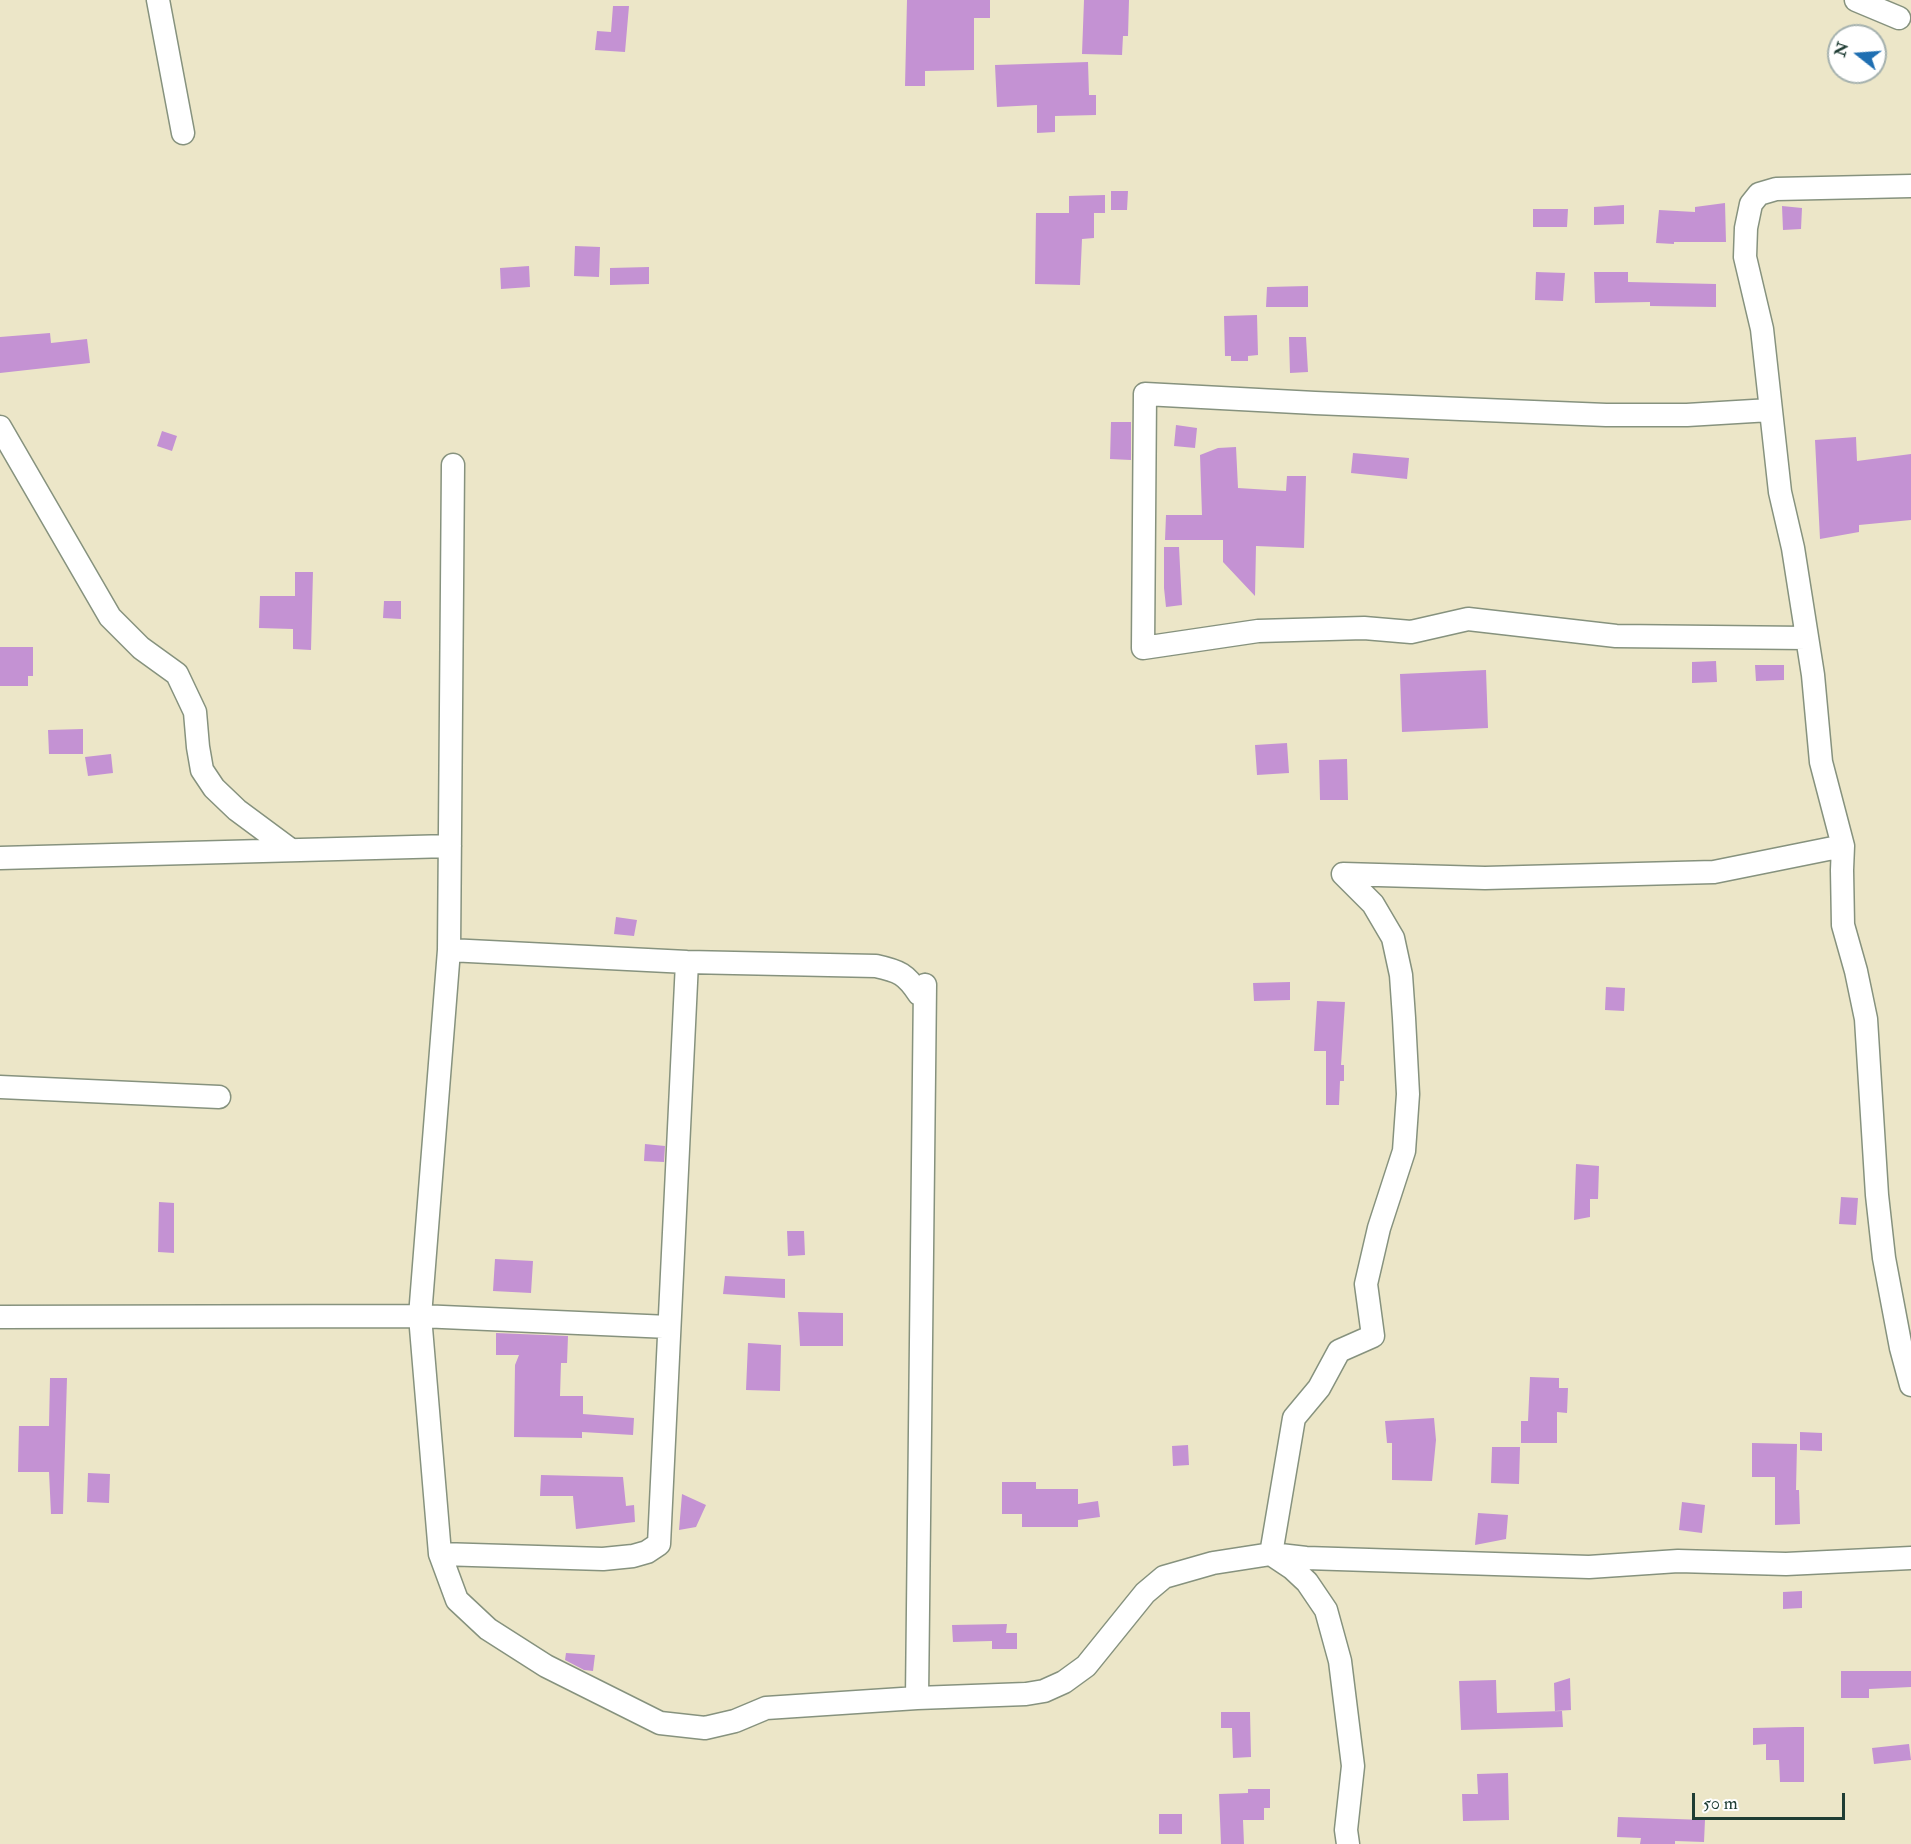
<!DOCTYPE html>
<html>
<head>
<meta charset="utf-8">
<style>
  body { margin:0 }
  #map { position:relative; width:1911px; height:1844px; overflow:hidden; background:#ece6c8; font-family:"IM FELL Double Pica",serif }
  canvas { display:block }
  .north { position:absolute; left:1827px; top:24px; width:60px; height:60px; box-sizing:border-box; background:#fff; border:2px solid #a5b1ae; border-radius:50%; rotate:287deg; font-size:16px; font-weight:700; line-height:24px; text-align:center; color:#1f3d34 }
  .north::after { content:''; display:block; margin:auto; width:21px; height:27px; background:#1f6fb2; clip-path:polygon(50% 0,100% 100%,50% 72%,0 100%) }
  .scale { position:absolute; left:1692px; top:1793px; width:153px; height:27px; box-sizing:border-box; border:3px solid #1f3d34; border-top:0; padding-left:8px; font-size:18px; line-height:21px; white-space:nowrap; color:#1f3d34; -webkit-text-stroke:4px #fff; paint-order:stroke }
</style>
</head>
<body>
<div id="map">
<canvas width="1911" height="1844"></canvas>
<div class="north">N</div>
<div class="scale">50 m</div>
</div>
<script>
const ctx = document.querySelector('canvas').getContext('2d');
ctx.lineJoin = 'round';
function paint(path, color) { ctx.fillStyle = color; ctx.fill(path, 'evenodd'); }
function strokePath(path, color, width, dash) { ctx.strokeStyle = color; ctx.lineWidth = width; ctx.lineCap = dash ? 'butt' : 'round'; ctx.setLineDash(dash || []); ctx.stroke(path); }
paint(new Path2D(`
  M907,0H990V18H974V70L925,71V86H905Z
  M1084,0H1129L1128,36H1123L1122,55L1082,54Z
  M613,6H629L625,52L595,50L597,31L611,32Z
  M1088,62L1089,95H1096V115L1055,116V132L1037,133V105L997,107L995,65Z
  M1111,191H1128L1127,210H1111Z
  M1105,195V213H1094V238L1082,239L1080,285L1035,284L1036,213H1069V196Z
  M1725,203L1726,242H1674V244L1656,243L1659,210L1695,212V207Z
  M1624,205V224L1594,225V207Z
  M1782,206L1802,208L1801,229L1783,230Z
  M1533,209H1568L1567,227H1533Z
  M575,246L600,247L599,277L574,276Z
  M529,266L530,287L501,289L500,268Z
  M649,267V284L610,285V268Z
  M1536,272L1565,273L1563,301L1535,300Z
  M1594,272H1628V282L1716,284V307L1650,306V302L1595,303Z
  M1308,286V307H1266L1267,287Z
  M1257,315L1258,355L1248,356V361H1231V356H1225L1224,316Z
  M50,333L51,343L87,339L90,363L0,373V337Z
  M1289,337H1306L1308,372L1290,373Z
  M1111,422H1131V460L1110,459Z
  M1176,425L1197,428L1195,448L1174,446Z
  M162,431L177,436L172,451L157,446Z
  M1856,437L1857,461L1911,454V520L1859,525V532L1820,539L1815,440Z
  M1236,447L1238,488L1286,491L1287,476H1306L1304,548L1256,546L1255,596L1223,562V540H1165L1166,515H1202L1200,455L1218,448Z
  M1353,453L1409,458L1407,479L1351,473Z
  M1164,547H1179L1182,605L1166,607L1164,588Z
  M295,572H313L311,650L293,649V629L259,628L260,596H295Z
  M384,601H401V619L383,618Z
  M0,647H33V676H28V686H0Z
  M1716,661L1717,682L1692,683V662Z
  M1755,665H1784V680L1756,681Z
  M1486,670L1488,728L1402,732L1400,674Z
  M83,729V754H49L48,730Z
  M1287,743L1289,773L1257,775L1255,745Z
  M111,754L113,773L88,776L85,757Z
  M1347,759L1348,800H1320L1319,760Z
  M616,917L637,920L634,936L614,934Z
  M1290,982V1000L1254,1001L1253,983Z
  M1606,987L1625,988L1624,1011L1605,1010Z
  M1317,1001L1345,1002L1341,1065H1344V1081H1340L1339,1105H1326V1051H1314Z
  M645,1144L665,1146L664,1162L644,1161Z
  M1576,1164L1599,1166L1598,1199H1590V1217L1574,1220Z
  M1841,1197L1858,1198L1856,1225L1839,1224Z
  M159,1202L174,1203V1253L158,1252Z
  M787,1231H804L805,1255L788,1256Z
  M495,1259L533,1261L531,1293L493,1291Z
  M725,1276L785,1279V1298L723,1294Z
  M798,1312L843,1313V1346H800Z
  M496,1333L568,1336L567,1363H561L560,1396H583V1414L634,1418L633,1435L582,1432V1438L514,1437L515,1365L519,1355H496Z
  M748,1343L781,1345L780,1391L746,1390Z
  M1530,1377L1559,1378V1388H1568L1567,1413L1557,1412V1443H1521V1421H1528Z
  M50,1378H67L63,1514H51L49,1472H18L19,1426H49Z
  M1434,1418L1436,1440L1432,1481L1392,1480V1443H1387L1385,1421Z
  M1800,1432L1822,1433V1451L1800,1450Z
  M1752,1443L1797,1444L1796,1490H1799L1800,1524L1775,1525V1477H1752Z
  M1188,1445L1189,1465L1173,1466L1172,1446Z
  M1492,1447H1520L1519,1484L1491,1483Z
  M88,1473L110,1474L109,1503L87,1502Z
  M541,1475L623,1477L626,1506L634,1505L635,1522L576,1529L573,1496H540Z
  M1002,1482H1036V1489H1078V1504L1098,1501L1100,1517L1078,1520V1527H1022V1514H1002Z
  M682,1494L706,1505L696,1527L679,1530Z
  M1682,1502L1705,1505L1702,1533L1679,1530Z
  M1478,1513L1508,1515L1506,1539L1475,1545Z
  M1802,1591V1608L1783,1609V1592Z
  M1007,1624L1006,1633H1017V1649H992V1641L953,1642L952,1625Z
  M566,1653L595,1655L593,1671L584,1670L565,1660Z
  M1841,1671H1911V1687L1869,1689V1698H1841Z
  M1570,1678L1571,1710L1555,1711L1554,1683Z
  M1496,1680L1497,1713L1562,1711L1563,1727L1461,1730L1459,1681Z
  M1221,1712H1250L1251,1757L1233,1758L1232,1728H1221Z
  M1795,1727H1804V1782H1780L1779,1760H1766V1744L1753,1745V1728Z
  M1909,1744L1911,1760L1874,1764L1872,1748Z
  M1508,1773L1509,1820L1463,1821L1462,1794H1478L1477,1774Z
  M1248,1789H1270V1808H1264V1820H1243L1244,1844H1221L1219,1794L1248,1793Z
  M1159,1814H1182V1834H1159Z
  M1618,1817L1705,1820L1704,1842L1675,1841V1844H1640L1641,1838L1617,1837Z`), '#c492d3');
const minor = new Path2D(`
  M158,0L183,133
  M1856,0L1899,18
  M1911,186L1776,189L1759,194L1751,204L1746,228L1745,257L1762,329L1780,492L1793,548L1813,675L1821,762L1843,846L1842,870L1843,925L1856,971L1866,1019L1877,1195L1884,1258L1901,1348L1911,1385
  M1770,410L1687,415H1606L1315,403L1145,394L1143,648L1258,631L1364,628L1411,632L1468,619L1616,636L1806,638
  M0,427L110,617L141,648L177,674L195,712L198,747L202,770L214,788L237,810L291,850
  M453,465L449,950L420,1316L440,1554L457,1600L488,1629L546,1666L660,1723L705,1728L735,1721L766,1708L917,1698L1026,1694L1044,1691L1064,1682L1086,1666L1145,1593L1164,1577L1213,1563L1271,1554L1306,1558L1589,1567L1678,1561L1786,1564L1911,1558
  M0,858L450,846
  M1343,874L1373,904L1393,938L1401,975L1404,1018L1408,1094L1404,1151L1379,1228L1366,1284L1373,1336L1339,1351L1319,1388L1294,1418L1271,1554L1292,1568L1307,1582L1326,1610L1340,1661L1353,1766L1346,1830L1348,1844
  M1343,874L1485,878L1714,872L1843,846
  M449,950L687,962L876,966C899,971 906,974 919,994L925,985
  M0,1087L219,1097
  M0,1317L420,1316L669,1327
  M440,1554L603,1559L633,1556L647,1552L659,1544L687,962
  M917,1698L925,985`);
strokePath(minor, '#86927e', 25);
strokePath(minor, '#fff', 22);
</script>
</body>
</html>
